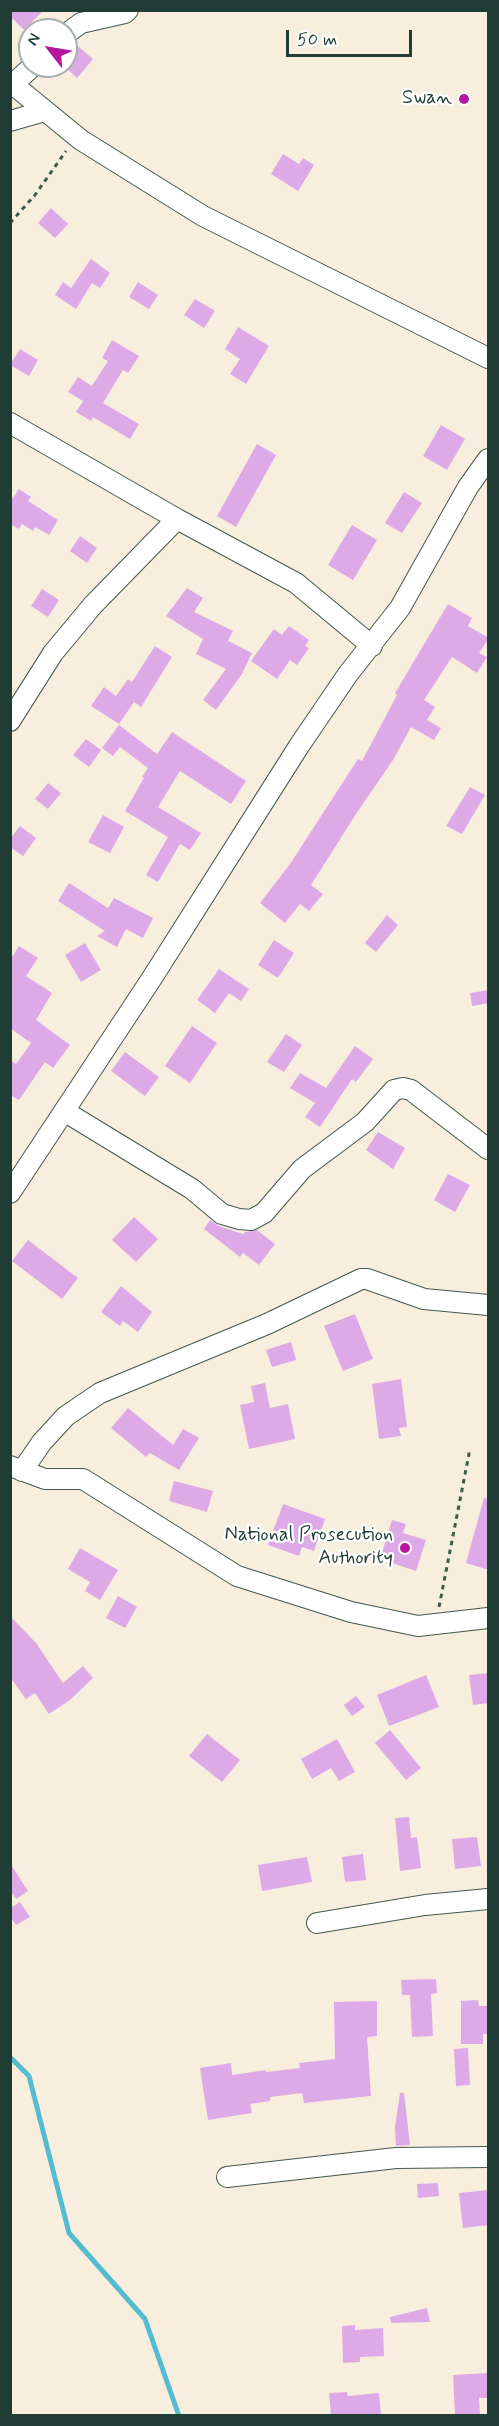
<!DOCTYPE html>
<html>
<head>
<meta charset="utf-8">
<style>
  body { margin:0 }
  #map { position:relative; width:499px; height:2426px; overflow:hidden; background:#f8eede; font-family:Mynerve,sans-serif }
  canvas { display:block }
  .frame { position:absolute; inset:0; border:12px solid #1f3d34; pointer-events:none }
  .north { position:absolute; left:18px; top:18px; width:60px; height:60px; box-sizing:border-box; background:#fff; border:2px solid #a5b1ae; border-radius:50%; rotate:301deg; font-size:16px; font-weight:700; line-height:24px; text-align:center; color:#1f3d34 }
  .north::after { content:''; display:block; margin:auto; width:21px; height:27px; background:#b5179e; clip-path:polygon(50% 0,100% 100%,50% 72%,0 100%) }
  .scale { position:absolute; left:286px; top:30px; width:126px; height:27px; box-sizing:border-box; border:3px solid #1f3d34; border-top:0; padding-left:8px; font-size:18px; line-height:21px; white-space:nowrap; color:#1f3d34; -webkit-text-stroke:4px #fff; paint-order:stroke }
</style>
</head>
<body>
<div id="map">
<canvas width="499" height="2426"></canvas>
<div class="frame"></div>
<div class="north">N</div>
<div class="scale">50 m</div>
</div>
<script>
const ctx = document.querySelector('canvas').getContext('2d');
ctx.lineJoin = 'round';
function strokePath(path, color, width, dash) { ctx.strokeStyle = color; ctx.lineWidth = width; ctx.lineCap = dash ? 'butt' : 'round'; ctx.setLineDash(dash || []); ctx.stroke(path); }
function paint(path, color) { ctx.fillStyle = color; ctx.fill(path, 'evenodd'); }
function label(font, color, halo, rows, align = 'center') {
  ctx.font = font + ' Mynerve,sans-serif'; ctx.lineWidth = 4.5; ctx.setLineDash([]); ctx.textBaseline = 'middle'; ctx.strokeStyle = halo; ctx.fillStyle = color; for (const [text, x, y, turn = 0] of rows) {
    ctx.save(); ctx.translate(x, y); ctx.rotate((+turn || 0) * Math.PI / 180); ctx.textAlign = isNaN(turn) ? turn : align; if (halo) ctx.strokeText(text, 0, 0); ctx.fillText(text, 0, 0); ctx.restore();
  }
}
strokePath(new Path2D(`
  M10,2057L29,2076L69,2233L145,2319L179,2416`), '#54bcd1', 5);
paint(new Path2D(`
  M10,10H44L24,30L10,16Z
  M74,43L93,59L77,78L66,68V46Z
  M283,154L299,164L303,158L314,165L298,191L271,174Z
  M51,208L68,224L55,238L38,223Z
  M91,259L110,273L100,288L92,283L76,309L55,295L63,282L71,288Z
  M138,282L158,295L149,309L129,297Z
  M195,299L215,311L204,328L184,315Z
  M238,327L269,346L246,384L230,374L240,359L225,349Z
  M112,340L139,356L128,373L123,370L103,403L139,424L130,439L93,417L91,421L76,412L83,401L68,392L78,377L92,386L108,361L102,358Z
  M20,349L38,360L29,376L10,365Z
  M441,425L465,439L447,470L423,456Z
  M257,444L276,455L236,527L217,516Z
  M19,489L31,497L28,501L58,520L49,535L35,527L33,531L22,524L19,529L10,524V502Z
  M404,492L422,503L402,533L385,523Z
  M352,525L377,540L353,580L328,565Z
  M80,536L97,548L87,563L70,551Z
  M187,588L203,598L194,612L233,631L228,641L252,653L242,674L216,710L203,700L226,669L196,654L203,639L166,616Z
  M42,589L59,600L48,617L31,606Z
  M448,604L472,618L468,626L489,638L479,653L487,657L477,673L452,657L424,700L435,707L427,720L441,728L434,740L411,727L393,760L356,814L311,885L323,894L309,911L300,904L285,923L260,903L290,864L358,759L362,761L397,695L395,693Z
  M289,626L309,640L305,646L309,648L297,665L290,660L277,679L251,661L274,629L282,635Z
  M155,646L172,657L141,707L134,702L119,724L91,706L104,687L116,696L128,679L132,682Z
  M119,725L157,754L172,732L246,781L231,804L180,771L158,807L201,833L190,850L180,844L158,882L146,875L168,837L125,811L144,778L142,777L148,768L120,747L113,756L102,748Z
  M86,739L101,750L89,767L73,755Z
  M48,783L61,793L48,809L35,799Z
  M470,787L485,795L462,834L446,826Z
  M103,815L124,827L110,853L88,842Z
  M20,826L36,838L23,856L10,847V839Z
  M69,883L108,908L114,898L153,918L143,938L126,929L117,947L97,936L105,931L58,901Z
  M387,915L398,925L376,952L365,943Z
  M274,940L294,953L278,978L258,965Z
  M85,943L101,970L81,982L65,955Z
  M19,946L38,958L26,976L52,993L36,1020L70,1045L53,1068L45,1062L19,1100L10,1095V1060L16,1064L31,1043L10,1028V960Z
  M219,969L249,989L241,1001L229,993L215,1013L197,1000Z
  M489,990V1003L472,1006L470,993Z
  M192,1026L217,1043L190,1083L165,1066Z
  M286,1034L302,1045L284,1072L267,1062Z
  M355,1046L373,1059L356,1082L352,1079L320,1127L305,1117L315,1103L290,1088L300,1073L326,1088Z
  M125,1052L159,1077L145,1096L111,1071Z
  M378,1132L405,1148L393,1169L366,1150Z
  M448,1174L470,1185L455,1212L434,1200Z
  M134,1217L158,1239L136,1262L112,1240Z
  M210,1220L219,1226L243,1234L245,1232L257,1230L275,1244L259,1265L243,1253L240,1257L204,1229Z
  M28,1240L78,1278L62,1299L12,1261Z
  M121,1286L152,1312L138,1332L123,1321L120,1326L101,1312Z
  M355,1314L373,1359L343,1371L324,1326Z
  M291,1342L296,1360L272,1367L266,1350Z
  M401,1379L407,1427L399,1428L401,1436L379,1439L372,1384Z
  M265,1383L270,1408L288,1404L295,1439L249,1449L240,1405L254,1402L251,1386Z
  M128,1408L173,1445L183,1429L199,1438L179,1470L150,1453L146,1457L111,1428Z
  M174,1481L213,1491L207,1512L169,1501Z
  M484,1498L489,1499V1570L466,1563Z
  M283,1504L325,1519L314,1551L302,1547L299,1556L268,1545Z
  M392,1520L406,1524L403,1533L426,1540L416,1571L380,1559Z
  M80,1548L118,1570L100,1600L85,1591L90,1582L68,1569Z
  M118,1596L137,1607L125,1628L106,1618Z
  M10,1616L36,1643L63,1683L83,1666L93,1678L70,1700L49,1714L35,1693L26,1699L10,1677Z
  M489,1673V1703L473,1705L469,1675Z
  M426,1675L439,1707L389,1726L377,1695Z
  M356,1696L365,1707L352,1716L344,1705Z
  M390,1730L421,1768L406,1780L375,1743Z
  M207,1734L240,1760L222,1782L189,1756Z
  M337,1739L355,1772L339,1781L331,1768L312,1779L301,1759Z
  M409,1817L411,1838L417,1837L421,1868L400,1871L395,1818Z
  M477,1837L481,1866L455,1869L452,1839Z
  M363,1854L366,1880L345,1882L342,1857Z
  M307,1857L312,1882L262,1891L258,1865Z
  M10,1863L28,1891L16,1899L10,1890Z
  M20,1902L30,1917L16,1925L10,1916V1908Z
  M436,1979L437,1993L431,1994L433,2036L412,2037L410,1995H402L401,1980Z
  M478,2000L479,2006H489V2034H483V2044H461V2001Z
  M377,2001V2036L367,2037L371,2096L304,2103L302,2093L270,2097V2101L250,2104L252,2113L208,2120L200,2068L231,2063L232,2075L266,2070V2072L300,2068L299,2063L335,2059L334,2002Z
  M468,2048L470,2085L456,2086L454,2049Z
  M400,2093H404L410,2145L396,2146L395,2127Z
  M438,2183L439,2196L418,2198L417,2184Z
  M489,2190V2225L463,2228L459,2193Z
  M427,2308L430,2322L391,2323L390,2317Z
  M355,2325V2330L383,2328L384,2356L360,2357V2362L343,2363L342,2326Z
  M487,2373L489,2398H479L480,2415H455L453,2375Z
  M347,2392L348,2396L379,2393L381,2415H331L329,2393Z`), '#ddaae7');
const minor = new Path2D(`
  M66,34L81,23L125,13L128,10
  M10,82L81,140L203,216L488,358
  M13,84L33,66
  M10,121L45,111
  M10,423L177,519L296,583L372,646
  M10,721L53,653L93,605L177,519
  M64,1111L192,1189L222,1214L239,1219L251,1220L264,1213L302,1169L365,1122L394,1090L403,1088L411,1090L488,1149
  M10,1193L152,978L299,746L348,674L400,608L468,487L488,459
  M10,1466L45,1479H83L237,1576L351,1612L418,1626L488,1618
  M22,1471L42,1442L66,1416L100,1393L267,1324L361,1279H367L424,1299L488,1305
  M317,1923L425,1905L488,1899
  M227,2177L396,2158L488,2157`);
strokePath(minor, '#40584e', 22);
strokePath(new Path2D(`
  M10,223L35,195L66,151
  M439,1607L469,1454L468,1448`), '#40584e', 3, [4.5, 4.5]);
strokePath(minor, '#fff', 20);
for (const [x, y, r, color] of [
  [464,99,6,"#b5179e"],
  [405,1548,6,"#b5179e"]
]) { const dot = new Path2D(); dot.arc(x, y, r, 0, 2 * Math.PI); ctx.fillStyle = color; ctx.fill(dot); strokePath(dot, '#fff', 2); }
label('20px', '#1f3d34', '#fff', [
  ["Swan",452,99],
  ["National Prosecution",393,1536],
  ["Authority",393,1559]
], 'right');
</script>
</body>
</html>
